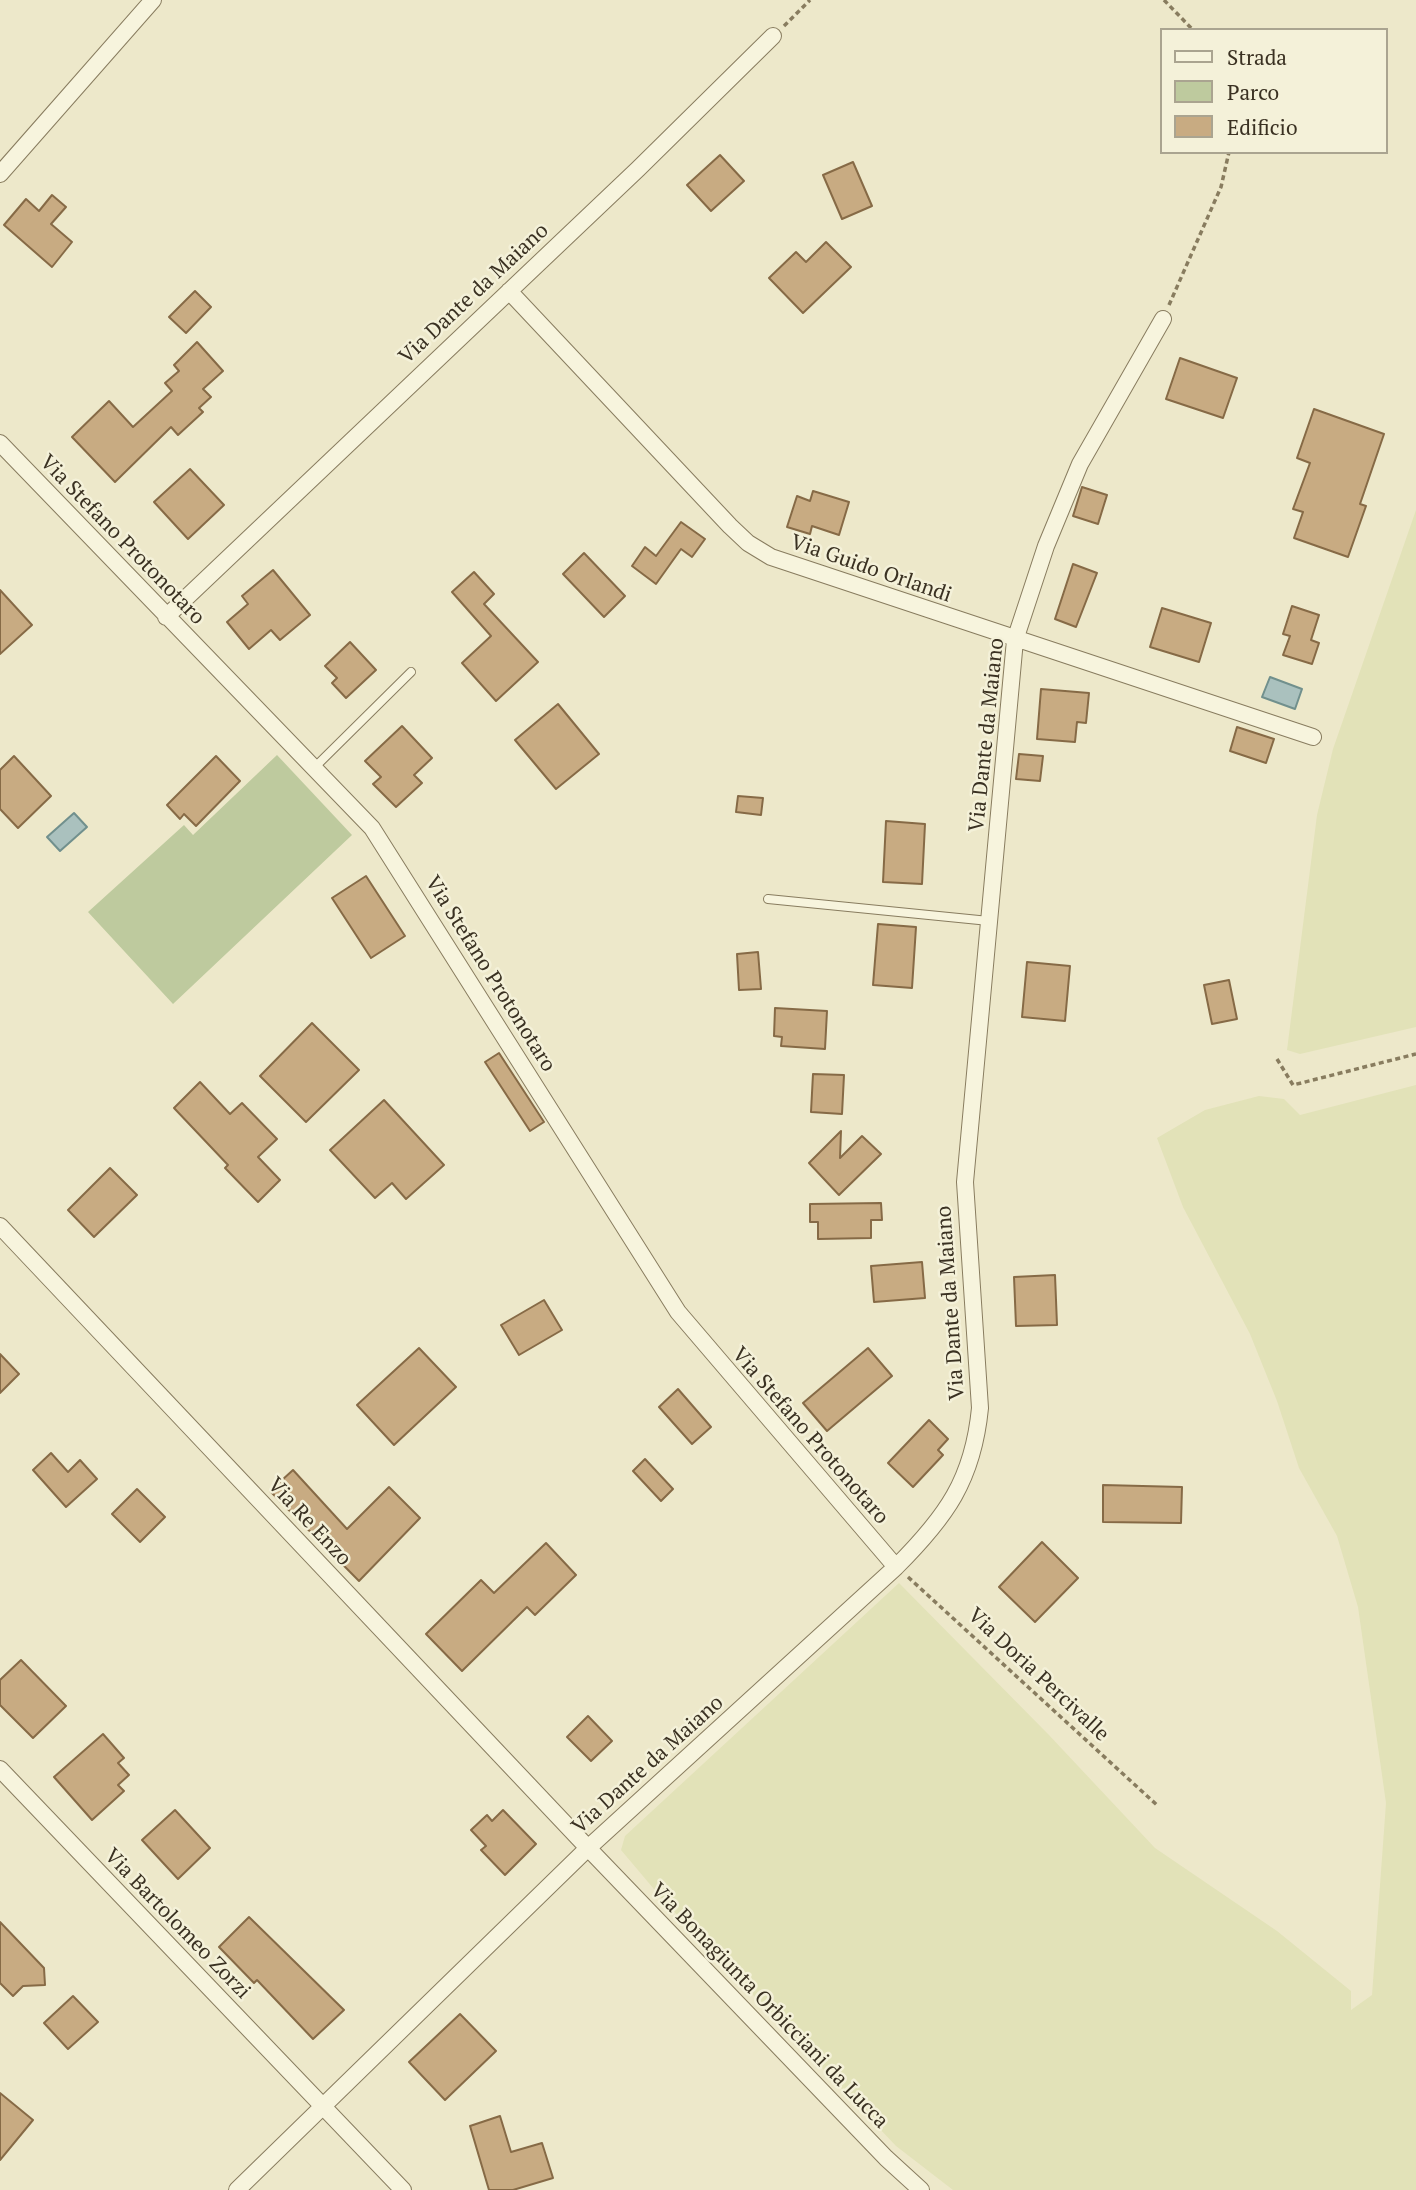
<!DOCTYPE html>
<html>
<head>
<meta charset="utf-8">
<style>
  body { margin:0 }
  #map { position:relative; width:1416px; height:2190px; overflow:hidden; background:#ede8ca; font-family:"PT Serif",serif }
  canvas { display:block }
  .legend { position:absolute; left:1160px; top:28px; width:228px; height:126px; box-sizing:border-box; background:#f4f1d9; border:2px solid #aaa490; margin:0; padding:9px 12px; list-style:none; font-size:21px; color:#3a3122 }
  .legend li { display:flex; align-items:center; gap:14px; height:35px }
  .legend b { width:35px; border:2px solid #aaa490 }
</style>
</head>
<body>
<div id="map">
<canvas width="1416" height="2190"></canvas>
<ul class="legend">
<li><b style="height:9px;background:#f7f4dd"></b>Strada</li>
<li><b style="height:19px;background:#beca9e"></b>Parco</li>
<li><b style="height:19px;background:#c8ab82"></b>Edificio</li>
</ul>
</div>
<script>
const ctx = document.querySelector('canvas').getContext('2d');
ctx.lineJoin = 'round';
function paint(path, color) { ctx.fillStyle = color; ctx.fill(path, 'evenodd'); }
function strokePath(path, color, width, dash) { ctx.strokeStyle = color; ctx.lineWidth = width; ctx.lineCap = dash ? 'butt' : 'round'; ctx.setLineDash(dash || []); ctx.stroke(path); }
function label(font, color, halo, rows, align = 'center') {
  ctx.font = font + ' "PT Serif",serif'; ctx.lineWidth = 5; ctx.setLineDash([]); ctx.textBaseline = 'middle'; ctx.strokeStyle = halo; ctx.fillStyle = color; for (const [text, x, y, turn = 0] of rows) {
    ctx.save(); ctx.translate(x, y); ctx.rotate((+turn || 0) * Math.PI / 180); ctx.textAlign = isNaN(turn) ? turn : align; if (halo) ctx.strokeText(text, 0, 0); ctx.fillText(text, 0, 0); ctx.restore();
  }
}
paint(new Path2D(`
  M1416,510V1027L1300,1054L1287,1050L1317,815L1333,749Z
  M1416,1085V2190H953L896,2146L664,1901L621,1850L625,1836L899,1583L1048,1734L1155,1848L1277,1931L1351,1991V2010L1372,1995L1386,1803L1358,1607L1337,1536L1299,1468L1277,1401L1250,1334L1183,1207L1157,1138L1205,1110L1259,1096L1284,1099L1300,1115Z`), '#e2e2b8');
paint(new Path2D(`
  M277,755L352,835L173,1004L88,912L184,825L193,835Z`), '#beca9e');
const water = new Path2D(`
  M1270,677L1302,689L1295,709L1262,697Z
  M74,813L87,827L60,851L47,837Z`);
paint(water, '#aac1be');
strokePath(water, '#71908d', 2);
const building = new Path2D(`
  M720,155L744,181L711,211L687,185Z
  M853,162L872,206L842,219L823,175Z
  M52,195L66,207L51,224L72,242L52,267L4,225L26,199L39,211Z
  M826,242L851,267L803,313L769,278L796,252L806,262Z
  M195,291L211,307L186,333L169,317Z
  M197,342L223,371L203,389L211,397L199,408L203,412L178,435L171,427L115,482L72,437L109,401L133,427L172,391L165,383L179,371L174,365Z
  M1180,358L1237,378L1223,418L1166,399Z
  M1314,409L1384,434L1360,504L1366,506L1348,557L1294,538L1303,512L1293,509L1310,463L1297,458Z
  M190,469L224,505L188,539L154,502Z
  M1082,487L1107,495L1098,524L1073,516Z
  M813,491L849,502L839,535L812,526L810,534L787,527L797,496L810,501Z
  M681,522L705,539L692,557L681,549L656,584L632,566L645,547L656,556Z
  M584,553L625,596L604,617L563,574Z
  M1073,564L1097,573L1076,627L1055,619Z
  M273,570L310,615L280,640L271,630L249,649L227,622L248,604L242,596Z
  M474,572L494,594L484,604L538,662L496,701L462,663L491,636L452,592Z
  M0,590L32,625L0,654Z
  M1292,606L1319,615L1311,640L1319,643L1312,664L1283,655L1290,636L1283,634Z
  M1162,608L1211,623L1199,662L1150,647Z
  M350,642L376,670L346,698L332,683L337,678L325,666Z
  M1041,689L1089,693L1086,723L1077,722L1075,742L1037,739Z
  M558,704L599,754L556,789L515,740Z
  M402,726L432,758L414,775L422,783L396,807L373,784L381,777L365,761Z
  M1237,727L1274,739L1266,763L1230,751Z
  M1019,754L1043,756L1040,781L1016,779Z
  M14,756L51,796L18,828L0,809V770Z
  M216,756L240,781L196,826L184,814L180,819L167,805Z
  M738,796L763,798L761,815L736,812Z
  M886,821L925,824L922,884L883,882Z
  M366,876L405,936L371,958L332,898Z
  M878,924L916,927L912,988L873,985Z
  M758,952L761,989L739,990L737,954Z
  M1027,962L1070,966L1065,1021L1022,1017Z
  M1229,980L1237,1019L1212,1024L1204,985Z
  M775,1008L827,1011L825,1049L781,1046L782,1037L774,1036Z
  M312,1023L359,1070L306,1122L260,1076Z
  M499,1053L544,1122L530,1131L485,1062Z
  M813,1074L844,1075L842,1114L811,1112Z
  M200,1082L230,1114L242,1103L277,1139L258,1157L280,1180L258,1202L225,1168L228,1165L174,1108Z
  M384,1100L444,1165L406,1199L392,1183L375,1198L330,1150Z
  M841,1131L840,1158L862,1136L881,1154L839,1195L809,1163Z
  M110,1168L137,1195L94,1237L68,1210Z
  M881,1203L882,1220H871V1238L818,1239V1222H810V1204Z
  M922,1262L925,1298L874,1302L871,1266Z
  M1055,1275L1057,1325L1016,1326L1014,1277Z
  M544,1300L562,1330L519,1355L501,1325Z
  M419,1348L456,1387L394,1445L357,1405Z
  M868,1348L892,1376L827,1431L803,1403Z
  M0,1354L19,1374L0,1393Z
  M678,1389L711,1427L692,1444L659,1407Z
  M929,1420L948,1439L938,1450L943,1455L913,1487L888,1463Z
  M51,1453L68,1472L80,1460L97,1479L66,1507L33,1470Z
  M645,1459L673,1489L661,1501L633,1471Z
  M293,1470L347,1529L389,1487L420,1518L359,1581L270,1491Z
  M1103,1485L1182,1487L1181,1523L1103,1522Z
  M137,1489L165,1517L140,1542L112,1514Z
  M1042,1542L1078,1578L1035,1622L999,1587Z
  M546,1543L576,1575L535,1615L527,1607L462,1671L426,1634L481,1580L494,1593Z
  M21,1660L66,1706L33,1738L0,1705V1680Z
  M588,1716L612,1741L591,1761L567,1737Z
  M103,1734L124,1758L118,1763L129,1775L118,1785L124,1791L92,1820L54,1777Z
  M175,1810L210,1848L178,1879L142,1840Z
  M503,1810L536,1844L505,1875L481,1850L486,1846L471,1830L487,1815L492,1821Z
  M249,1917L344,2010L313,2039L257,1980L254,1983L219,1947Z
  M0,1922L44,1968L45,1985L23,1986L13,1996L0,1983Z
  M73,1996L98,2022L68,2049L44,2023Z
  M460,2014L496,2051L445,2100L409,2062Z
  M0,2093L33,2120L0,2160Z
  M500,2116L511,2152L542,2143L553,2178L513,2190H489L470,2126Z`);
paint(building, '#c8ab82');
strokePath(building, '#866a46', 2);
const lane = new Path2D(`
  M314,768L411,672
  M768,899L989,921`);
const street = new Path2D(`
  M0,174L153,0
  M509,291L730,526L748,543L771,557L1313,737
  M0,443L372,828L678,1312L896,1567
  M166,617L638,169L773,36
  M0,1226L588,1848L886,2158L921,2190
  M0,1769L403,2190
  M237,2190L588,1848L896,1567C946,1517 973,1480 980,1408L965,1182L1015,640L1046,546L1080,464L1163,319`);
strokePath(lane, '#887c5f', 10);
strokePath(street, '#887c5f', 18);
strokePath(new Path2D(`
  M1164,0L1193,30
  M784,26L810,0
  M1169,305L1221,187L1229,152
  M1277,1059L1293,1085L1416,1054
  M908,1577L1158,1806`), '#887c5f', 3.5, [5, 3.5]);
strokePath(lane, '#f7f4dd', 8);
strokePath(street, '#f7f4dd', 16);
label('21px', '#3a3122', '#f4f1d9', [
  ["Via Dante da Maiano",474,294,-43],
  ["Via Stefano Protonotaro",122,540,46],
  ["Via Guido Orlandi",871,569,19],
  ["Via Dante da Maiano",987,735,-84],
  ["Via Stefano Protonotaro",490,974,58],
  ["Via Dante da Maiano",951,1303,-94],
  ["Via Stefano Protonotaro",810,1436,49],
  ["Via Re Enzo",309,1522,47],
  ["Via Doria Percivalle",1038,1675,43],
  ["Via Dante da Maiano",648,1765,-42],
  ["Via Bartolomeo Zorzi",177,1924,46],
  ["Via Bonagiunta Orbicciani da Lucca",769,2006,46]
]);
</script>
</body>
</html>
